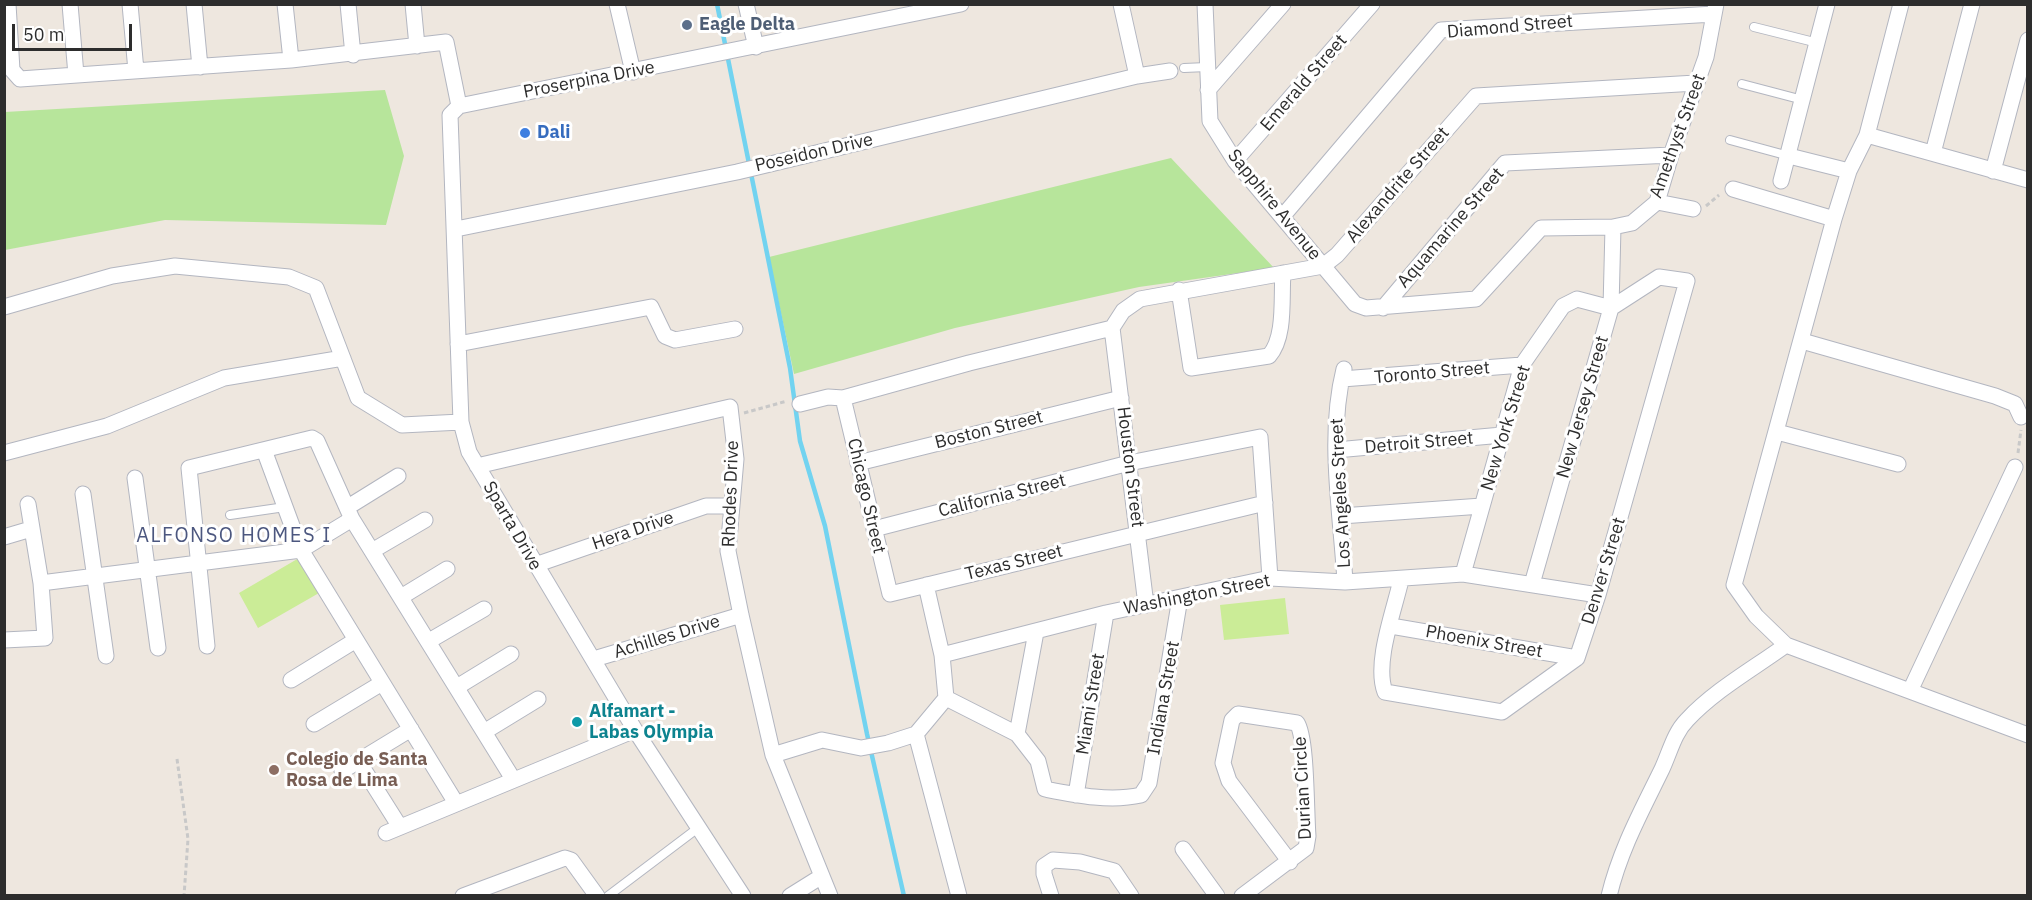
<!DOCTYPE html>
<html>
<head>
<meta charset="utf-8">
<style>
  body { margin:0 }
  #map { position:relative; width:2032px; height:900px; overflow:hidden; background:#eee7df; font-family:"IBM Plex Sans",sans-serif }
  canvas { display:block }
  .frame { position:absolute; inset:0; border:6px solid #2d2d2d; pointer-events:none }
  .scale { position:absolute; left:12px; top:24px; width:120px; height:27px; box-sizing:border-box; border:3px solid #2d2d2d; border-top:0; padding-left:8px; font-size:18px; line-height:21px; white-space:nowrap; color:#2d2d2d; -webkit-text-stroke:4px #fff; paint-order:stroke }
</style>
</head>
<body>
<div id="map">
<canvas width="2032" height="900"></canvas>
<div class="frame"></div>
<div class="scale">50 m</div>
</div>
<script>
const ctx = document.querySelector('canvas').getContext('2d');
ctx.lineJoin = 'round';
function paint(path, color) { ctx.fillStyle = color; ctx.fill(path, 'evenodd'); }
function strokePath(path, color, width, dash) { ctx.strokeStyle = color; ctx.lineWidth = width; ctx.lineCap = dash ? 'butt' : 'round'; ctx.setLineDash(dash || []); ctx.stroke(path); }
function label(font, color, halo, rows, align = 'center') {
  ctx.font = font + ' "IBM Plex Sans",sans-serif'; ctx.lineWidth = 6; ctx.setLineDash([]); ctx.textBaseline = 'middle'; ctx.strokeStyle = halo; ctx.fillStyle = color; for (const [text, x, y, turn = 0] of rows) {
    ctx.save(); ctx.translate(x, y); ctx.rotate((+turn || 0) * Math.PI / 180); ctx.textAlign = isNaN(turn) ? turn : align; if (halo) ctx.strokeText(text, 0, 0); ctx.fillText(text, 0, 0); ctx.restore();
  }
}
paint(new Path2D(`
  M385,90L404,156L386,225L165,220L5,250V112Z
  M1171,158L1274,268L1139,287L955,328L794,374L769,257Z`), '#b7e59b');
paint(new Path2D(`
  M299,558L319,593L258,628L239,593Z
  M1285,598L1289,634L1224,640L1220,605Z`), '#cbec97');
strokePath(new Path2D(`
  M717,4L790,368L800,441L825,526L867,734L904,896`), '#72d3f0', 4.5);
const service = new Path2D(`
  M1754,27L1818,43
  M1184,68L1207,67
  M1742,84L1803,100
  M1730,140L1789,156
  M230,515L285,507
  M608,896L698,828`);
const minor = new Path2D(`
  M8,4L12,70L20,79L291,60L446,42L459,106
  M70,4L76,75
  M130,4L136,71
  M194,4L200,67
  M285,4L291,60
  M348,4L353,55
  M413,4L417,46
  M617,4L633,72
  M746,4L756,47
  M1121,4L1137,76
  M1205,4L1210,121L1235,161L1355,304L1366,308L1476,299L1541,228L1613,227L1632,223L1657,202L1671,155L1706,57L1716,4
  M1901,4L1867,135L1849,171L1834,219L1734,585L1756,616L1786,645L2028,735
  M1208,90L1283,4
  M459,106L450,115L461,422L469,452L635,730L743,896
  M459,106L961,4
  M1867,135L2028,180
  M1933,153L1972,4
  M1789,156L1849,171
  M1235,161L1372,4
  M1993,171L2028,40
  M1781,181L1827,4
  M1733,189L1834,219
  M1657,202L1693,209
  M1282,217L1441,30L1714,14
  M456,229L737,172L1137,76L1170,71
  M1179,290L1191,368L1269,356C1286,337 1281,297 1283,273
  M4,307L112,276L175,266L289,277L316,288L358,398L402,425L461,422
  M1383,308L1505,163L1671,155
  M1112,328L1123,311L1140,299L1323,266L1337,255L1476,96L1696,83
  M1112,328L1146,605
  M1802,341L1995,396L2015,404L2021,417
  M458,344L651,307L665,336L675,340L735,329
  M1344,369C1327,437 1341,512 1345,582
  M1342,379L1522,365
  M843,398L890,594L1265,503
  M800,404L828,397L843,398L969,363L1112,328
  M1777,432L1898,464
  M264,450L301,550L456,803
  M1336,450L1502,435
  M4,453L107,426L224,378L343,358
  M858,463L1121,398
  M477,466L730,407L736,459L728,551L741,615L773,755L830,896
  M135,478L158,648
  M83,494L106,656
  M348,507L398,476
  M1341,516L1482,506
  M874,529L1129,463L1260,437L1270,578
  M4,537L31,529
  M372,551L425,520
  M535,565L706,506H732
  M1401,580C1394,611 1374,663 1385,692L1502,712L1577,658L1598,595L1687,281L1659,277L1611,308L1577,299L1563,306L1522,365L1463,574
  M41,583L301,550L352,519
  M1532,584L1611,308L1613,227
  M401,597L447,569
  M1391,626L1577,658
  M4,640L45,638L41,583L28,504
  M429,641L484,609
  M207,646L189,468L312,438L317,441L352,519L513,779
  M942,655L1106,613L1270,578L1345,582L1463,574L1598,595
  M594,659L741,615
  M291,680L356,640
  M457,687L511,654
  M1910,691L2015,467
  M946,698L1017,734L1038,761L1045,789C1076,795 1110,802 1141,795L1149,783L1180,598
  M314,724L382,683
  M484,732L538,699
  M916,734L959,896
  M1017,734L1036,632
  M773,755L822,740L861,748L888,743L916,734L946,698L942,655L926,585
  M359,762L400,827
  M342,771L411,729
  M1076,795L1106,613
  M386,833L635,730
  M1183,849L1217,896
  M463,896L565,858L571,860L597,896
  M790,896L822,876
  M1051,896L1044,874V866L1053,860L1080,862L1114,871L1131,896
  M1242,896L1306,848L1308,836C1306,812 1307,738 1297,723L1238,714L1232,720L1223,763L1229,781L1290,862
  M1609,896C1620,850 1642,810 1662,769C1670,752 1674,733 1687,720C1715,690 1753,669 1786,645`);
strokePath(service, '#b3b6c0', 10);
strokePath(minor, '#b3b6c0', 17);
strokePath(new Path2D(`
  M1706,206L1719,195
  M744,413L787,401
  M2018,453L2021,430
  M177,759L188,839L184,896`), '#c8c8c8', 3, [4.5, 3]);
strokePath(service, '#fff', 8);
strokePath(minor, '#fff', 15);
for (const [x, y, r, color] of [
  [687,25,6,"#5c6f8a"],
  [525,133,6,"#3f7fe0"],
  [577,722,6,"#0f9aa8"],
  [274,770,6,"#8d6e63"]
]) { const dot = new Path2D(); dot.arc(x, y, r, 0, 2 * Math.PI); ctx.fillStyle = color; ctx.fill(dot); strokePath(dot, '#fff', 2); }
label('bold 18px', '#4e5e75', '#fff', [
  ["Eagle Delta",699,25]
], 'left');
label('18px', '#2d2d2d', '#fff', [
  ["Diamond Street",1510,27,-5],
  ["Proserpina Drive",589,80,-11],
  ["Emerald Street",1304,83,-49],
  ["Amethyst Street",1678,136,-70],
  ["Poseidon Drive",814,153,-13],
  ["Alexandrite Street",1398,185,-49],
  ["Sapphire Avenue",1274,205,51],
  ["Aquamarine Street",1451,228,-49],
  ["Toronto Street",1432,373,-5],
  ["New Jersey Street",1583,407,-74],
  ["New York Street",1506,428,-73],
  ["Boston Street",989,430,-14],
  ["Detroit Street",1419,443,-5],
  ["Houston Street",1130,467,83],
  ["Los Angeles Street",1341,493,-93],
  ["Rhodes Drive",731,494,-88],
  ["Chicago Street",866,496,77],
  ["California Street",1002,496,-14],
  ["Sparta Drive",512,526,60],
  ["Hera Drive",633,531,-19],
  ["Texas Street",1014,563,-14],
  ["Denver Street",1604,571,-73],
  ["Washington Street",1197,595,-11],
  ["Achilles Drive",667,637,-17],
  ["Phoenix Street",1484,642,10],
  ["Indiana Street",1164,698,-80],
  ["Miami Street",1091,704,-81],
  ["Durian Circle",1303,788,-93]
]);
label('bold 18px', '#366cbe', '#fff', [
  ["Dali",537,133]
], 'left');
label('bold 18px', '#0d838f', '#fff', [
  ["Alfamart -",589,712],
  ["Labas Olympia",589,733]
], 'left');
label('bold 18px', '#785e54', '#fff', [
  ["Colegio de Santa",286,760],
  ["Rosa de Lima",286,781]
], 'left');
ctx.letterSpacing = '1.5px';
label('20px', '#4c577f', '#fff', [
  ["ALFONSO HOMES I",234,536]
]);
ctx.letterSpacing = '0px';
</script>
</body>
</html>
